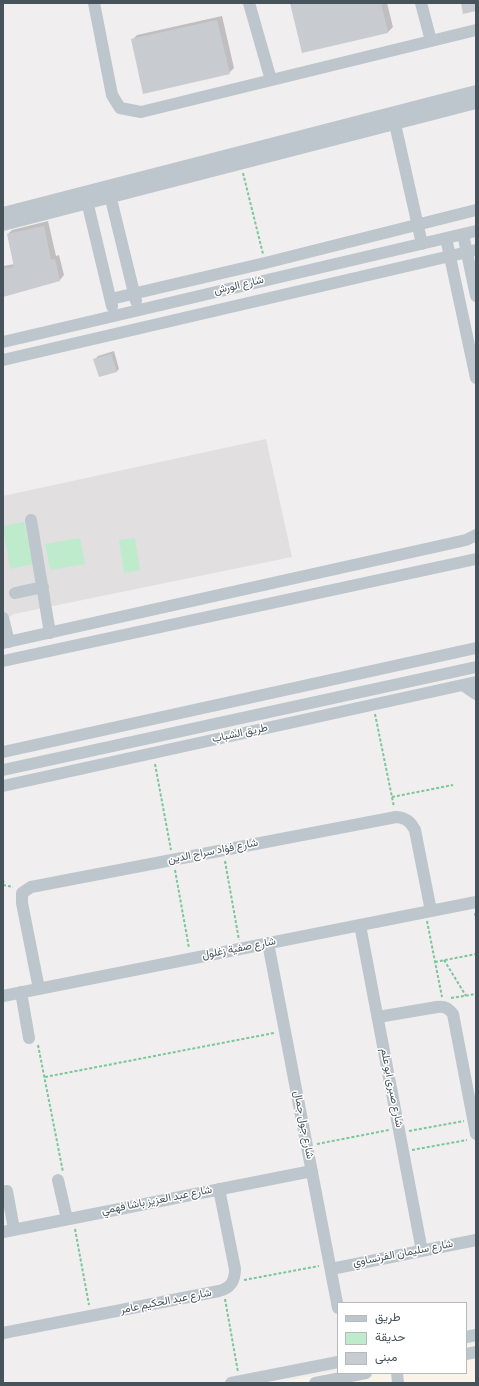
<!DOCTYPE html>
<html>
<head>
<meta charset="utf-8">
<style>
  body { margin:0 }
  #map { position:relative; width:479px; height:1386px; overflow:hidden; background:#f0eeee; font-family:"Source Sans 3",Vazirmatn,sans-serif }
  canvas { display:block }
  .frame { position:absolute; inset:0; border:4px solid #47535a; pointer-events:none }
  .legend { position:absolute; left:337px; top:1302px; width:130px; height:72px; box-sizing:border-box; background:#fff; border:1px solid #b5babd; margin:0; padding:5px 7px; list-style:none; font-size:12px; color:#47535a }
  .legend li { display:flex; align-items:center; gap:8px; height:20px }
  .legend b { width:20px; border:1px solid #b5babd }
</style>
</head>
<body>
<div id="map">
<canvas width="479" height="1386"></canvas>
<div class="frame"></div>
<ul class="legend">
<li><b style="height:5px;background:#bdc6cc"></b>طريق</li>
<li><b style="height:11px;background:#bfebcd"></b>حديقة</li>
<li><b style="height:11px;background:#c8ccd0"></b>مبنى</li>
</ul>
</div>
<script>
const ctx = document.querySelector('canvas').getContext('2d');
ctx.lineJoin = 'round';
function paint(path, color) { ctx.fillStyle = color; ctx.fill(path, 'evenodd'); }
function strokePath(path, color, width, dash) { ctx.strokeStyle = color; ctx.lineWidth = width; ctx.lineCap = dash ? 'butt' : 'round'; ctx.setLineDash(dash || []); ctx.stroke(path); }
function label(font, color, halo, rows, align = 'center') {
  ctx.font = font + ' "Source Sans 3",Vazirmatn,sans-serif'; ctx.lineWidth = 3; ctx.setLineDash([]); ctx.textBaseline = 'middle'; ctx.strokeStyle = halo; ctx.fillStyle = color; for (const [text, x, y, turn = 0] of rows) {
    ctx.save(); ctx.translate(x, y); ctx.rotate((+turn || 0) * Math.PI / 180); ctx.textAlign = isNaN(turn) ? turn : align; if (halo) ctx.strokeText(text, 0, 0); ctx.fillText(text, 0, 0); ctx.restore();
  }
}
paint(new Path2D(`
  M476,1344V1383H277L338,1371V1373H466V1346Z`), '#faf4e8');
paint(new Path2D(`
  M266,439L292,557L14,614L3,621V496Z`), '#e1dfdf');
paint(new Path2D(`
  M24,522L33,564L10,569L3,526Z
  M80,538L85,564L50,570L45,544Z
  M135,538L140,570L124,573L119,540Z`), '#bfebcd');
paint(new Path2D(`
  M291,3H387L393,27L388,32Z
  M222,16L234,68L229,73L132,40L137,35Z
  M48,221L56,256L59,255L64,275L60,280L3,295V266L15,264L8,234L12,230Z
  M114,351L119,369L116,372L95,359L98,356Z`), '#0003');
paint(new Path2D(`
  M290,3H381L388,33L302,53Z
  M461,3H476V11L463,14Z
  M217,20L230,74L143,94L131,39Z
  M44,226L51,260L55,259L60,281L3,297V269L14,267L7,234Z
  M111,354L117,372L99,377L93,359Z`), '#c8ccd0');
strokePath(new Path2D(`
  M243,173L263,254
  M375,714L394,807
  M155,764L171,850
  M392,797L453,785
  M225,861L239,940
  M175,870L189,948
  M3,880L4,885
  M3,885L13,887
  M475,913L476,920
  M427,921L442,997
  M444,960L466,996
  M435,962L476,954
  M451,998L476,994
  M38,1045L63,1172
  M45,1077L274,1033
  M409,1131L464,1121
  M317,1144L389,1130
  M412,1150L467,1140
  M75,1229L89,1305
  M244,1280L319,1266
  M225,1299L238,1372`), '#79c79b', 2, [3, 2]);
strokePath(new Path2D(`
  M94,3L112,95L120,108L141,112L476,30
  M249,3L271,80
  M421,3L431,41
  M393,115L422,244
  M109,191L136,301
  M86,197L112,306
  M3,213L476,91
  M3,225L476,103
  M463,234L476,296
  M446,238L476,378
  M111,299L265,263L476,210
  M3,342L476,231
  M3,360L476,250
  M31,520L50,633
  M15,593L43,587
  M3,618L9,642
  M3,643L466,540L476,535
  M3,661L476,559
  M463,685L476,694
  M3,752L476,648
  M3,770L476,667
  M3,786L476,682
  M360,925L422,1251
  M268,943L338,1308
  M39,989L22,903V893L31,887L396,817C406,818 410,821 415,830L431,911
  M21,992L29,1038
  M3,996L476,902
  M378,1017L437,1007C445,1006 448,1008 453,1014L476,1134
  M58,1180L67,1219
  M7,1191L14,1229
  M3,1232L312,1171
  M331,1269L476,1240
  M3,1333L219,1291C231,1288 235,1281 235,1269L219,1189
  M466,1337L476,1335
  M466,1354L476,1352
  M397,1373L398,1383
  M231,1383L338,1362
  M315,1383L366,1373`), '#bdc6cc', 12);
label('11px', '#47535a', '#fff', [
  ["شارع الورش",239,286,-13],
  ["طريق الشباب",240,734,-12],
  ["شارع فؤاد سراج الدين",213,852,-11],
  ["شارع صفية زغلول",239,949,-11],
  ["شارع صبرى ابو علم",391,1088,79],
  ["شارع جول جمال",303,1125,79],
  ["شارع عبد العزيز باشا فهمي",157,1201,-11],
  ["شارع سليمان الفرنساوي",403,1254,-11],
  ["شارع عبد الحكيم عامر",166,1302,-11]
]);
</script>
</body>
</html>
